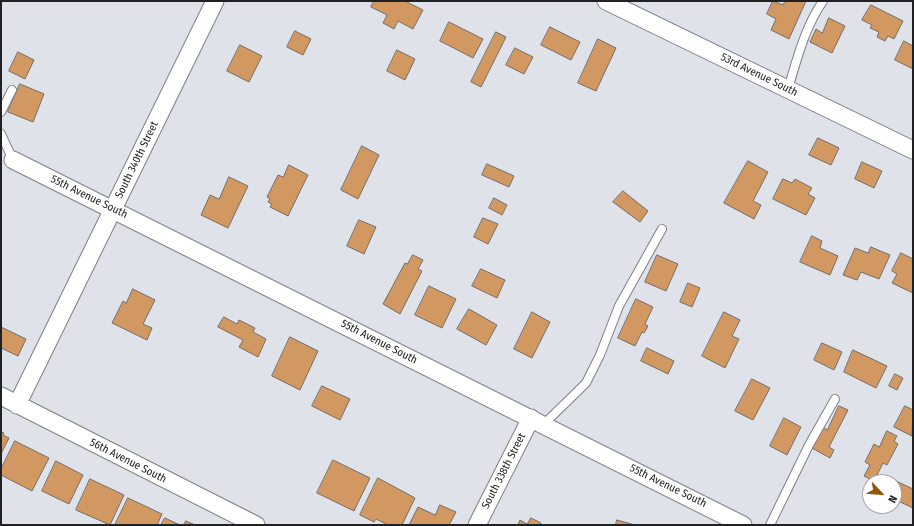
<!DOCTYPE html>
<html>
<head>
<meta charset="utf-8">
<style>
  body { margin:0 }
  #map { position:relative; width:914px; height:526px; overflow:hidden; background:#e0e2ea; font-family:"Fira Sans Condensed",sans-serif }
  canvas { display:block }
  .frame { position:absolute; inset:0; border:2px solid #212124; pointer-events:none }
  .north { position:absolute; left:862px; top:474px; width:40px; height:40px; box-sizing:border-box; background:#fff; border:1px solid #a6a6a7; border-radius:50%; rotate:116deg; font-size:11px; font-weight:700; line-height:16px; text-align:center; color:#212124 }
  .north::after { content:''; display:block; margin:auto; width:14px; height:18px; background:#905611; clip-path:polygon(50% 0,100% 100%,50% 72%,0 100%) }
</style>
</head>
<body>
<div id="map">
<canvas width="914" height="526"></canvas>
<div class="frame"></div>
<div class="north">N</div>
</div>
<script>
const ctx = document.querySelector('canvas').getContext('2d');
ctx.lineJoin = 'round';
function paint(path, color) { ctx.fillStyle = color; ctx.fill(path, 'evenodd'); }
function strokePath(path, color, width, dash) { ctx.strokeStyle = color; ctx.lineWidth = width; ctx.lineCap = dash ? 'butt' : 'round'; ctx.setLineDash(dash || []); ctx.stroke(path); }
function label(font, color, halo, rows, align = 'center') {
  ctx.font = font + ' "Fira Sans Condensed",sans-serif'; ctx.lineWidth = 3.5; ctx.setLineDash([]); ctx.textBaseline = 'middle'; ctx.strokeStyle = halo; ctx.fillStyle = color; for (const [text, x, y, turn = 0] of rows) {
    ctx.save(); ctx.translate(x, y); ctx.rotate((+turn || 0) * Math.PI / 180); ctx.textAlign = isNaN(turn) ? turn : align; if (halo) ctx.strokeText(text, 0, 0); ctx.fillText(text, 0, 0); ctx.restore();
  }
}
const building = new Path2D(`
  M374,1H405L423,10L413,29L398,21L394,29L383,23L387,15L371,7Z
  M773,1L783,5L785,1H806L789,39L771,30L776,19L767,14Z
  M871,5L903,21L894,39L888,36L885,41L877,37L879,32L870,28L872,25L862,20Z
  M829,18L845,26L832,53L810,42L816,29L822,33Z
  M449,22L483,39L473,58L440,41Z
  M550,27L580,42L571,60L541,45Z
  M295,31L311,39L303,55L287,47Z
  M496,32L506,37L481,87L471,82Z
  M598,39L616,48L596,91L578,83Z
  M904,41L913,46V69L895,60Z
  M240,45L262,56L249,82L227,71Z
  M515,48L533,57L524,74L506,65Z
  M397,50L415,59L405,80L387,71Z
  M18,52L34,60L25,79L9,71Z
  M20,84L44,94L33,122L8,112Z
  M818,138L839,148L831,165L809,155Z
  M362,146L379,155L358,199L341,190Z
  M748,161L768,172L753,201L761,205L754,219L724,203Z
  M862,162L882,171L874,188L855,179Z
  M487,164L514,176L509,187L482,175Z
  M289,165L308,175L288,216L270,207L272,204L268,202L270,199L267,197L278,175L283,177Z
  M229,177L248,186L228,228L201,215L210,195L219,199Z
  M783,179L792,183L795,179L812,188L808,194L815,198L806,215L773,199Z
  M623,191L648,211L640,222L613,202Z
  M494,198L507,205L502,215L489,208Z
  M483,218L498,224L488,244L474,237Z
  M359,220L376,227L364,254L347,246Z
  M812,236L822,241L820,248L838,256L830,275L800,262Z
  M871,247L890,255L879,279L861,272L857,280L843,275L855,248L868,253Z
  M901,253L913,259V293L892,283L897,274L892,271Z
  M413,255L423,260L418,269L422,271L400,314L383,304L405,263L407,264Z
  M657,255L678,264L666,291L645,282Z
  M481,269L505,280L497,298L472,286Z
  M688,283L700,288L692,307L680,302Z
  M429,286L456,299L442,328L415,315Z
  M133,289L155,300L143,324L152,328L147,340L112,323L123,301L126,303Z
  M636,299L653,307L645,324L648,326L644,333L642,332L635,346L618,338Z
  M469,309L497,325L486,345L457,329Z
  M532,312L550,322L532,358L514,349Z
  M724,312L740,320L732,336L739,339L725,368L702,356Z
  M224,317L237,324L239,320L255,328L253,332L266,339L258,357L239,347L243,340L218,327Z
  M1,327L26,339L18,356L1,348Z
  M290,337L318,351L300,390L272,376Z
  M822,343L842,352L834,370L814,360Z
  M647,348L674,361L668,374L641,361Z
  M853,350L887,366L876,388L844,372Z
  M895,374L903,378L897,390L889,386Z
  M752,379L770,388L753,420L735,411Z
  M322,386L350,399L340,420L312,406Z
  M839,406L848,410L829,447L834,450L830,458L812,448L823,427L827,430Z
  M905,406L913,410L912,436L894,427Z
  M784,418L801,427L787,455L770,446Z
  M887,431L897,436L894,441L898,444L887,465L883,463L874,481L864,476L870,465L865,462L874,444L879,447Z
  M1,432L4,433L3,435L9,438L1,454Z
  M15,441L49,458L32,491L1,475V469Z
  M333,460L370,478L354,511L317,493Z
  M56,461L83,475L69,504L42,491Z
  M378,478L415,498L402,525H388L376,519L374,522L360,515Z
  M90,479L124,495L110,525L76,510Z
  M896,481L913,489V508L894,499V485Z
  M128,498L162,514L157,525H115Z
  M440,505L456,512L449,525H409L418,507L435,515Z
  M165,518L180,525H161Z
  M531,518L541,523L540,525H518L520,520L527,524Z
  M617,520L635,525H616Z
  M186,521L195,525H184Z`);
paint(building, '#d29861');
strokePath(building, '#736d68', 1);
const service = new Path2D(`
  M788,89C797,59 805,27 823,1
  M1,112L12,90
  M1,134L13,160
  M544,424L586,383L600,355L619,306L662,229
  M770,525L809,445L835,399`);
const minor = new Path2D(`
  M606,1L913,150
  M13,160L743,525
  M1,396L256,525
  M17,405L215,1
  M477,525L531,418`);
strokePath(service, '#7d7f86', 10);
strokePath(minor, '#7d7f86', 19);
strokePath(service, '#fff', 8);
strokePath(minor, '#fff', 17);
label('11px', '#212124', '#fff', [
  ["53rd Avenue South",759,75,26],
  ["South 340th Street",137,160,-64],
  ["55th Avenue South",89,197,26],
  ["55th Avenue South",379,342,27],
  ["56th Avenue South",128,461,27],
  ["South 338th Street",504,471,-63],
  ["55th Avenue South",668,486,26]
]);
</script>
</body>
</html>
